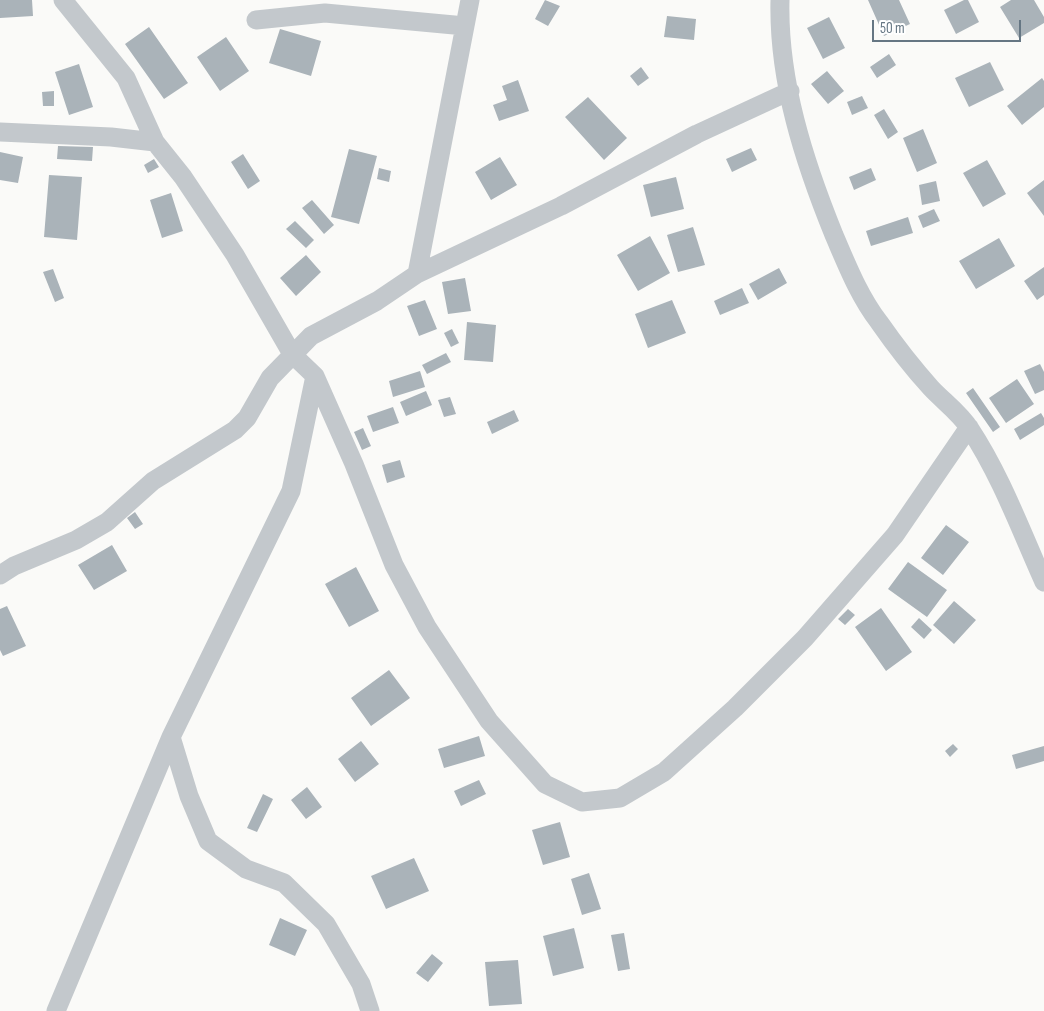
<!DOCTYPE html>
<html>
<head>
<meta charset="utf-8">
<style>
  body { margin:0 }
  #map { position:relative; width:1044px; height:1011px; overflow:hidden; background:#fafaf8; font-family:"Sofia Sans Condensed",sans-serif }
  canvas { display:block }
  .scale { position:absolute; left:872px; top:20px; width:149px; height:22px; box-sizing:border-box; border:2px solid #657683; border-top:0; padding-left:6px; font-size:15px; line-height:18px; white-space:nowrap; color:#657683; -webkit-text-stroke:4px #fff; paint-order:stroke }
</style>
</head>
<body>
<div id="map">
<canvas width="1044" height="1011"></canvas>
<div class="scale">50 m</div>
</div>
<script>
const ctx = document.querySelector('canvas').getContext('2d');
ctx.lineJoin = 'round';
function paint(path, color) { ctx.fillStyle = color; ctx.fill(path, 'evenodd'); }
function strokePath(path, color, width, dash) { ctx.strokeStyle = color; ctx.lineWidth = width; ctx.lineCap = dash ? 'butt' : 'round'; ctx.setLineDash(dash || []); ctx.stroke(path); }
paint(new Path2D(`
  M0,0H32L33,16L0,18Z
  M545,0L560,6L548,26L535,19Z
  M868,0H899L910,24L884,36Z
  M964,0H968L979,22L956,34L944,10Z
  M1011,0H1034L1044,17V23L1019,38L1000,7Z
  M667,16L696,19L694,40L664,37Z
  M829,17L845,48L823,59L807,28Z
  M149,27L188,83L164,99L125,44Z
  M280,29L321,41L311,76L269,63Z
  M226,37L249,71L220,91L197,57Z
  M889,54L896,65L877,78L870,67Z
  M990,62L1004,90L969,107L955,78Z
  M79,64L93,107L69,115L55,72Z
  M641,67L649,78L638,86L630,76Z
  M827,71L844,91L828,104L811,84Z
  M1042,78L1044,81V107L1022,125L1007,106Z
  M518,80L529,111L499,121L493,105L507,100L502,86Z
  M54,91V106H43L42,92Z
  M862,96L868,108L852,115L847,102Z
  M588,97L627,138L604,160L565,117Z
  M884,109L898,132L888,139L874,115Z
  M923,129L937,163L917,172L903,138Z
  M58,146L93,147L92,161L57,159Z
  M751,148L757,160L732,172L726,159Z
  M349,149L377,156L359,224L331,217Z
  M0,152L23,157L18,183L0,180Z
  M243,154L260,181L248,189L231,162Z
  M500,157L517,185L491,200L475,172Z
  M154,159L159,167L148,173L144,165Z
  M987,160L1006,194L983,207L963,173Z
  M379,168L391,171L389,182L377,179Z
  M871,168L876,180L854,190L849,177Z
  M49,175L82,177L77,240L44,237Z
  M676,177L684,209L651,217L643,185Z
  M1044,180V216L1027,193Z
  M936,181L940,201L922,205L919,185Z
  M171,193L183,231L162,238L150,200Z
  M312,200L334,225L324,234L302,208Z
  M934,209L940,221L923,228L918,216Z
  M908,217L913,233L871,246L866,231Z
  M295,221L314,240L306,248L286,229Z
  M693,227L705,265L678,272L667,235Z
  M650,236L670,273L638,291L617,255Z
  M999,238L1015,266L976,289L959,261Z
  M306,255L321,272L296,296L280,278Z
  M1044,267V295L1037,300L1024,281Z
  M779,268L787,283L758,300L749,284Z
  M53,269L64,298L55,302L43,272Z
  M465,278L471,311L448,314L442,282Z
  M742,288L749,303L720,315L714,301Z
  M425,300L437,329L419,336L407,306Z
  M672,300L686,333L648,348L635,314Z
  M467,322L496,325L493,362L464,360Z
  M452,329L459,343L451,347L444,333Z
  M446,353L451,362L427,374L422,365Z
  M1040,364L1044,372V390L1035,394L1024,371Z
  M420,371L425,387L393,397L389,381Z
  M1017,379L1034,404L1006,423L989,398Z
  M973,388L1000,427L993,432L966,393Z
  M426,391L432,405L406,416L400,402Z
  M450,397L456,414L444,417L438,400Z
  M393,407L399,423L373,432L367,416Z
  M514,410L519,421L492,434L487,422Z
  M1041,413L1044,418V425L1020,440L1014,429Z
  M363,428L371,446L362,450L354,432Z
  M400,460L405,477L387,483L382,465Z
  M135,512L143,524L135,529L127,518Z
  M946,525L969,542L943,575L921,558Z
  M112,545L127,571L94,590L78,565Z
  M908,562L947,590L927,617L888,589Z
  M356,567L379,611L349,627L325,584Z
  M954,601L976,620L954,644L933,625Z
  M7,606L26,646L3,656L0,650V609Z
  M881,608L912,652L886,671L855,627Z
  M848,609L855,615L845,625L838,619Z
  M919,618L932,630L924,639L911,627Z
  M389,670L410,698L371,726L351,698Z
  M479,736L485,756L444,768L438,749Z
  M361,741L379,764L355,782L338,759Z
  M953,744L958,749L950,757L945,751Z
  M1044,746V761L1016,769L1012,755Z
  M479,780L486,794L461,806L454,791Z
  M307,787L322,807L306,819L291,800Z
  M263,794L273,799L257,832L247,828Z
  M560,822L570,857L543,865L532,830Z
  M414,858L429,891L386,909L371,876Z
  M589,873L601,909L582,915L571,879Z
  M280,918L307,930L295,956L269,945Z
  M574,928L584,968L553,976L543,936Z
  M624,933L630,969L618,971L611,935Z
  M432,954L443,963L428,982L416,973Z
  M518,960L522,1004L489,1006L485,962Z`), '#aab3b9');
strokePath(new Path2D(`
  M780,0C778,81 804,161 834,235C847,265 859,296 879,322C895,345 912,367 931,388C943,401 960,413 970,429C1001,476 1021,531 1044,582
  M256,20L325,13L465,26
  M0,132L111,137L155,142L126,78L63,0
  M155,142L183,177L235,255L292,354L315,376L354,464L394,565L427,627L489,721L545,784L582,802L620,798L664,772L735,708L805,638L895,535L969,427
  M417,274L470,0
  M0,575L14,566L76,540L107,522L153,481L235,430L247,418L270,378L311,336L377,301L417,274L561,206L697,134L790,91
  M171,737L189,796L208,841L246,869L284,883L326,924L361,984L370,1011
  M56,1011L171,737L291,491L315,376`), '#c3c8cc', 19);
</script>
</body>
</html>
